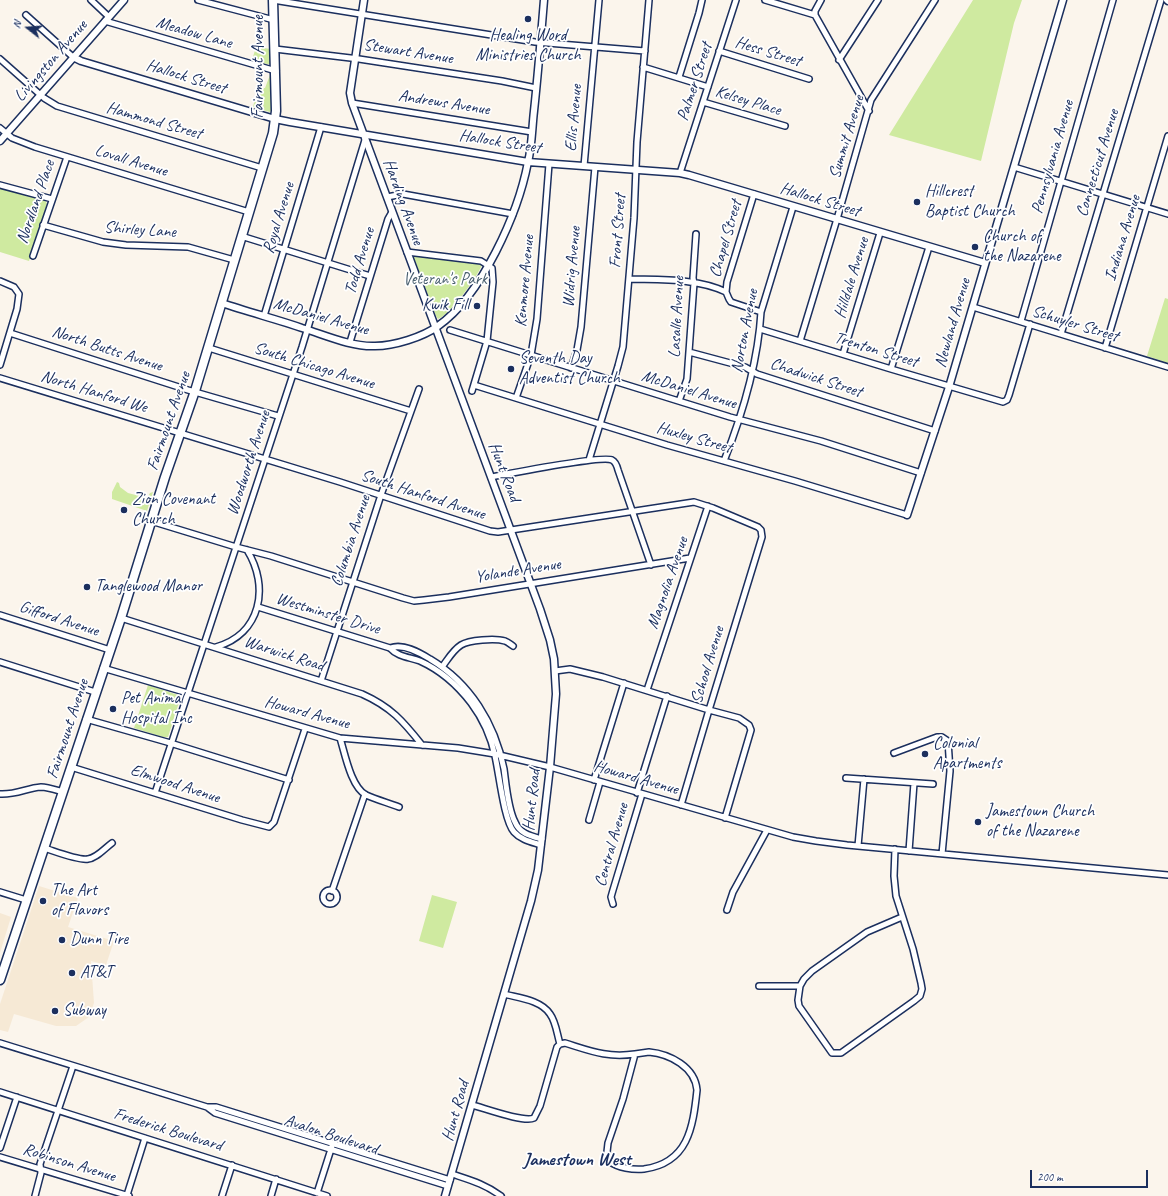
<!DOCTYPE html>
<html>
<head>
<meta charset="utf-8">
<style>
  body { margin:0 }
  #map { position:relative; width:1168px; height:1196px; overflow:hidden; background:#fbf5ec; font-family:Caveat,sans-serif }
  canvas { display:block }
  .north { position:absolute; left:8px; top:8px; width:40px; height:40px; -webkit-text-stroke:3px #fff; paint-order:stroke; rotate:287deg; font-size:11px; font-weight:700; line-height:16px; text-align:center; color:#1b2f5e }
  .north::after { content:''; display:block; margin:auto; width:14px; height:18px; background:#1b2f5e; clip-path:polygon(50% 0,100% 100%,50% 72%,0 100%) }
  .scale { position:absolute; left:1030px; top:1170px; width:118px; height:18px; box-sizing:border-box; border:2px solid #1b2f5e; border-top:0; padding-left:5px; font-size:12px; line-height:14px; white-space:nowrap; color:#1b2f5e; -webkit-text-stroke:3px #fff; paint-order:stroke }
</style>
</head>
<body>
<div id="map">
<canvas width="1168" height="1196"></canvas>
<div class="north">N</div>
<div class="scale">200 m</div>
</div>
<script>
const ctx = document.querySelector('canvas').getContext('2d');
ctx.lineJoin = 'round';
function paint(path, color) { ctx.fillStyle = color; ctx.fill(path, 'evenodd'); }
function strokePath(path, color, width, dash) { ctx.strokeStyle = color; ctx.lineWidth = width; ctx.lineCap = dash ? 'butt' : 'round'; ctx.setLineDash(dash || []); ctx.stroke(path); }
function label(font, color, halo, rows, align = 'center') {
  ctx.font = font + ' Caveat,sans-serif'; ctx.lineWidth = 3.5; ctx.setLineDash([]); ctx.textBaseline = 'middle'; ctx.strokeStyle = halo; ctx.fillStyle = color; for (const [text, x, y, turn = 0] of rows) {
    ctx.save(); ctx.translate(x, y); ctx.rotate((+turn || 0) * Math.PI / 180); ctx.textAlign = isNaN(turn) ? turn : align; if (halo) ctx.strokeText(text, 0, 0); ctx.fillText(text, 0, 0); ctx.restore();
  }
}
paint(new Path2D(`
  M39,886L78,898L68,927L114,941L106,965L91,961L94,1003L89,1017L76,1026H56L14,1014L8,1032L0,1030V1004Z
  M0,913L11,917L0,953Z`), '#f6e9d5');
paint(new Path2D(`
  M973,0H1022L1014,23L981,161L889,135Z
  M256,47L271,49V64H267L252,60Z
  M270,75L272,76V109L270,112L253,107L255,99L257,100L260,88H265Z
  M0,187L45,200L47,204L29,261L0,252Z
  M413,255L481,263L482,265C477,277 450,315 438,319L436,316Z
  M1165,298L1168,299V363L1147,356Z
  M117,482L119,483L120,487L128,493L147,498L150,493L153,492L147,511L112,499V492Z
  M148,685L181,696L168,737H163L134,728Z
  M432,895L457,902L443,948L419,941Z`), '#cfeaa0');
const minor = new Path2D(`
  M91,0L109,17
  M198,0L274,20
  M273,0L535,42L645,51
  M765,0L815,15L869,111
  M26,15L73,57
  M815,15V11L821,0
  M105,21L276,71
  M275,49L359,59L502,81L536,88
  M719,51L809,79
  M0,59L44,98L57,106L262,168
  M839,60L878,0
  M643,67L708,87
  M679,77L699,13L702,0
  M703,102L785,126
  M352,103L532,132
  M0,128L12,138L35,147L249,212
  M584,166L599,0
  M1014,167L1168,214
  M680,173L736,0
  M0,185L52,199
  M387,197L403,194L513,214
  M43,225L103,242L126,245L188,247L234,260
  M241,236L370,276
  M407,252L481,261L492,268L493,282L487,341L472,391
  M33,256L67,157
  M629,279C659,280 698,278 726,292L729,299L731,302L761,312
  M0,281L14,287L19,294L17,309L0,365
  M726,292L727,282L754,194
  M973,307L1168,367
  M264,316L321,127
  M1021,321L1113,0
  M760,329L891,369L1003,402L1007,400L1009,395L1030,324
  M450,330L730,417L821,441L921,473
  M10,333L188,390L278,416
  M1061,334L1161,0
  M800,341L837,219L871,100L935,0
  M350,342L388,219L392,212
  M209,348L411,411
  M1105,348L1168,136
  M689,352L745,367L757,374L935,431
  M843,354L880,233
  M571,368L577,350L581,327L595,167
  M891,369L929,247
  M0,378L340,482L490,531L498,532L694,502L713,508L758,527L761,530L762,537L709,710L681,805
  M474,385L667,445L795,481L907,515
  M516,398L531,355L537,319L549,164
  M679,401L687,379L694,283L693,278L696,234
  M589,460L618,366L623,347L634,218L637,142L649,0
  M724,461C743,413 758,363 761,312L793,207
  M491,477C507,474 603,455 612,460C616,462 617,466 618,470L651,565
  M151,521L236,547L271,556L403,598L414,601L424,600L449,597L690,558
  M258,607L390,648C398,657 409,657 420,661C440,670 458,686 471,703C483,719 491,737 495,756C499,773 504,821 514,832C521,840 532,842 541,845
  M0,615L110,650
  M121,618L362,694C391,707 403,721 422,745
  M216,647C261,634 270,587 247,550
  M390,648C403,643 419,652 430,659C470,683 495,723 504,769C506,784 508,809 515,822C520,834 531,836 542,839
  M0,662L95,692
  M442,667C448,659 453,650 461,645C469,640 495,638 505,641C508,642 510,644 513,646
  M103,668L340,738L458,748L495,754L550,767L793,837L816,841L847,845L1168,875
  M555,671L570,669L603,677L709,710L739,718L749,725L751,730L725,818
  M321,681L381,495L419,389
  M647,690L708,506
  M86,719L167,742L289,780
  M340,738C345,754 351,787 366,795C377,800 389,803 399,807
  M894,753L937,737H942L948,741L950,771L942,854
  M71,767L242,820L269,827L274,822L305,729
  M846,778L933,784
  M594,780L624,683
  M155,793L302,347L365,140
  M637,793L667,696
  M0,794C16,795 27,788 41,787C48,787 56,790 63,792
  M589,820L600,782
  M858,846L864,779
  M44,848C54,851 79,861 88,859C97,858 105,848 112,843
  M895,849L894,876L896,896L913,949L921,983L922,989L920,996L914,1001L841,1053H832L799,1006L798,1000L800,986L804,979L812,971L867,932L902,917
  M909,851L914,783
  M323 897a7 7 0 1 1 14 0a7 7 0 1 1-14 0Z
  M332,891L365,794
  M0,892L26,900
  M613,904L611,897L613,890L642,794
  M727,910L733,892L767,830
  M759,986H800
  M0,1043L207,1107L215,1113L448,1186
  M560,1044L565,1043C591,1051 607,1058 635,1054
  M649,1052C670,1054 695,1067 697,1090C693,1128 688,1163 644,1169C633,1170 618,1168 609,1161L607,1152L608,1143L623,1099L635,1054Z
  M0,1092L327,1196
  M472,1105C484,1108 524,1123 534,1118L540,1106L557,1047L560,1044C557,1034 556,1022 550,1014C541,1000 519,998 504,994
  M207,1107H216L450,1180
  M0,1148L17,1097
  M0,1157L129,1196
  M452,1174C470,1180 485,1184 501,1196
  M317,1193L332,1146
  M127,1195L145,1138
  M35,1196L41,1173L40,1164L73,1066
  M222,1196L232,1165
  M271,1196L276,1179`);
const tertiary = new Path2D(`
  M364,0L350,93L352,103L540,609L550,640L554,659L556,694L550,767L538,870L531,901L445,1196
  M1167,0L1168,1
  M73,57L81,61L275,119L290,122L528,162L680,173L689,175L985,263
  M0,141L124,0
  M222,303C248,312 276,319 302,328C325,335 351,347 375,346C394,346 423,337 438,326C482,295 518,214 528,162C532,146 532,128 534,111C538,74 541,37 544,0
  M907,515L949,387L1063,0`);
const primary = new Path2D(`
  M0,980L121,618L165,477L195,391L273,133L276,111L273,0`);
strokePath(minor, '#1b2f5e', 8);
strokePath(tertiary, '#1b2f5e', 9);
strokePath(primary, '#1b2f5e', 11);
strokePath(minor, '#fff', 5);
strokePath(tertiary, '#fff', 6);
strokePath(primary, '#fff', 8);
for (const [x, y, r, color] of [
  [528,19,4,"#1b2f5e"],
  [917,202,4,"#1b2f5e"],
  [975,247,4,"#1b2f5e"],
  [477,306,4,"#1b2f5e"],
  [511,369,4,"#1b2f5e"],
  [124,510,4,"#1b2f5e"],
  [87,587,4,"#1b2f5e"],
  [113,709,4,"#1b2f5e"],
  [925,754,4,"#1b2f5e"],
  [978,822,4,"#1b2f5e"],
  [43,901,4,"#1b2f5e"],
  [62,940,4,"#1b2f5e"],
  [72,973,4,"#1b2f5e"],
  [55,1011,4,"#1b2f5e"]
]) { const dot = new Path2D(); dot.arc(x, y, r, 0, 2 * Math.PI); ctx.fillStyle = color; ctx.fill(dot); strokePath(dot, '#fff', 1.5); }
label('17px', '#1b2f5e', '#fff', [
  ["Meadow Lane",194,33,16],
  ["Stewart Avenue",408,52,9],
  ["Hess Street",768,52,17],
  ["Livingston Avenue",51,61,-49],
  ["Fairmount Avenue",259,67,-90],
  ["Hallock Street",186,77,17],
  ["Palmer Street",695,82,-72],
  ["Kelsey Place",748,101,17],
  ["Andrews Avenue",444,103,9],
  ["Ellis Avenue",574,118,-85],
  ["Hammond Street",154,121,16],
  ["Summit Avenue",847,137,-73],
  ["Hallock Street",500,142,9],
  ["Pennsylvania Avenue",1053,157,-74],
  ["Lovall Avenue",131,161,17],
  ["Connecticut Avenue",1098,163,-73],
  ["Hallock Street",820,200,17],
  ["Nordland Place",36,202,-71],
  ["Harding Avenue",403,202,70],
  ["Royal Avenue",279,218,-73],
  ["Shirley Lane",140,230,4],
  ["Front Street",618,231,-86],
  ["Indiana Avenue",1123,238,-73],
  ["Chapel Street",726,239,-74],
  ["Todd Avenue",360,261,-73],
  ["Widrig Avenue",572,267,-85],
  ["Hilldale Avenue",852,278,-73],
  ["Kenmore Avenue",525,281,-85],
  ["McDaniel Avenue",321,317,16],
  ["Lasalle Avenue",677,317,-87],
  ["Newland Avenue",953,323,-74],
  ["Schuyler Street",1075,324,17],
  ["Norton Avenue",745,331,-79],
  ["North Butts Avenue",107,349,18],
  ["Trenton Street",876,350,17],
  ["South Chicago Avenue",314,366,17],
  ["Chadwick Street",816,378,18],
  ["McDaniel Avenue",689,390,17],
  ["North Hanford We",94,392,17],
  ["Fairmount Avenue",169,421,-71],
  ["Huxley Street",694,438,16],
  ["Woodworth Avenue",249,463,-72],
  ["Hunt Road",504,472,69],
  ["South Hanford Avenue",423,495,18],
  ["Columbia Avenue",351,541,-72],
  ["Yolande Avenue",518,571,-9],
  ["Magnolia Avenue",668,583,-71],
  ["Westminster Drive",328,614,17],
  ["Gifford Avenue",59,619,18],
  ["Warwick Road",284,654,18],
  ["School Avenue",708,665,-73],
  ["Howard Avenue",307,713,15],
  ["Fairmount Avenue",68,729,-72],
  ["Howard Avenue",636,778,16],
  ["Elmwood Avenue",175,784,18],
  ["Hunt Road",532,800,-84],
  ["Central Avenue",612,845,-74],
  ["Hunt Road",456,1111,-74],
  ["Frederick Boulevard",168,1130,17],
  ["Avalon Boulevard",331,1135,18],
  ["Robinson Avenue",69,1163,17]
]);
label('17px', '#1b2f5e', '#fff', [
  ["Healing Word",528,36,"center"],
  ["Ministries Church",528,56,"center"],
  ["Hillcrest",925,192],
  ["Baptist Church",925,212],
  ["Church of",983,237],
  ["the Nazarene",983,257],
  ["Kwik Fill",469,306,"right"],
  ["Seventh Day",519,359],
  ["Adventist Church",519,379],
  ["Zion Covenant",132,500],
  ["Church",132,520],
  ["Tanglewood Manor",95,587],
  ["Pet Animal",121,699],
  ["Hospital Inc",121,719],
  ["Colonial",933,744],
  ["Apartments",933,764],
  ["Jamestown Church",986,812],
  ["of the Nazarene",986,832],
  ["The Art",51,891],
  ["of Flavors",51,911],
  ["Dunn Tire",70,940],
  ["AT&T",80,973],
  ["Subway",63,1011]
], 'left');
label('17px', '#485e6e', '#fff', [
  ["Veteran's Park",445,280]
]);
label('bold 19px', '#1b2f5e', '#fff', [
  ["Jamestown West",577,1160]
]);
</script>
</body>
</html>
